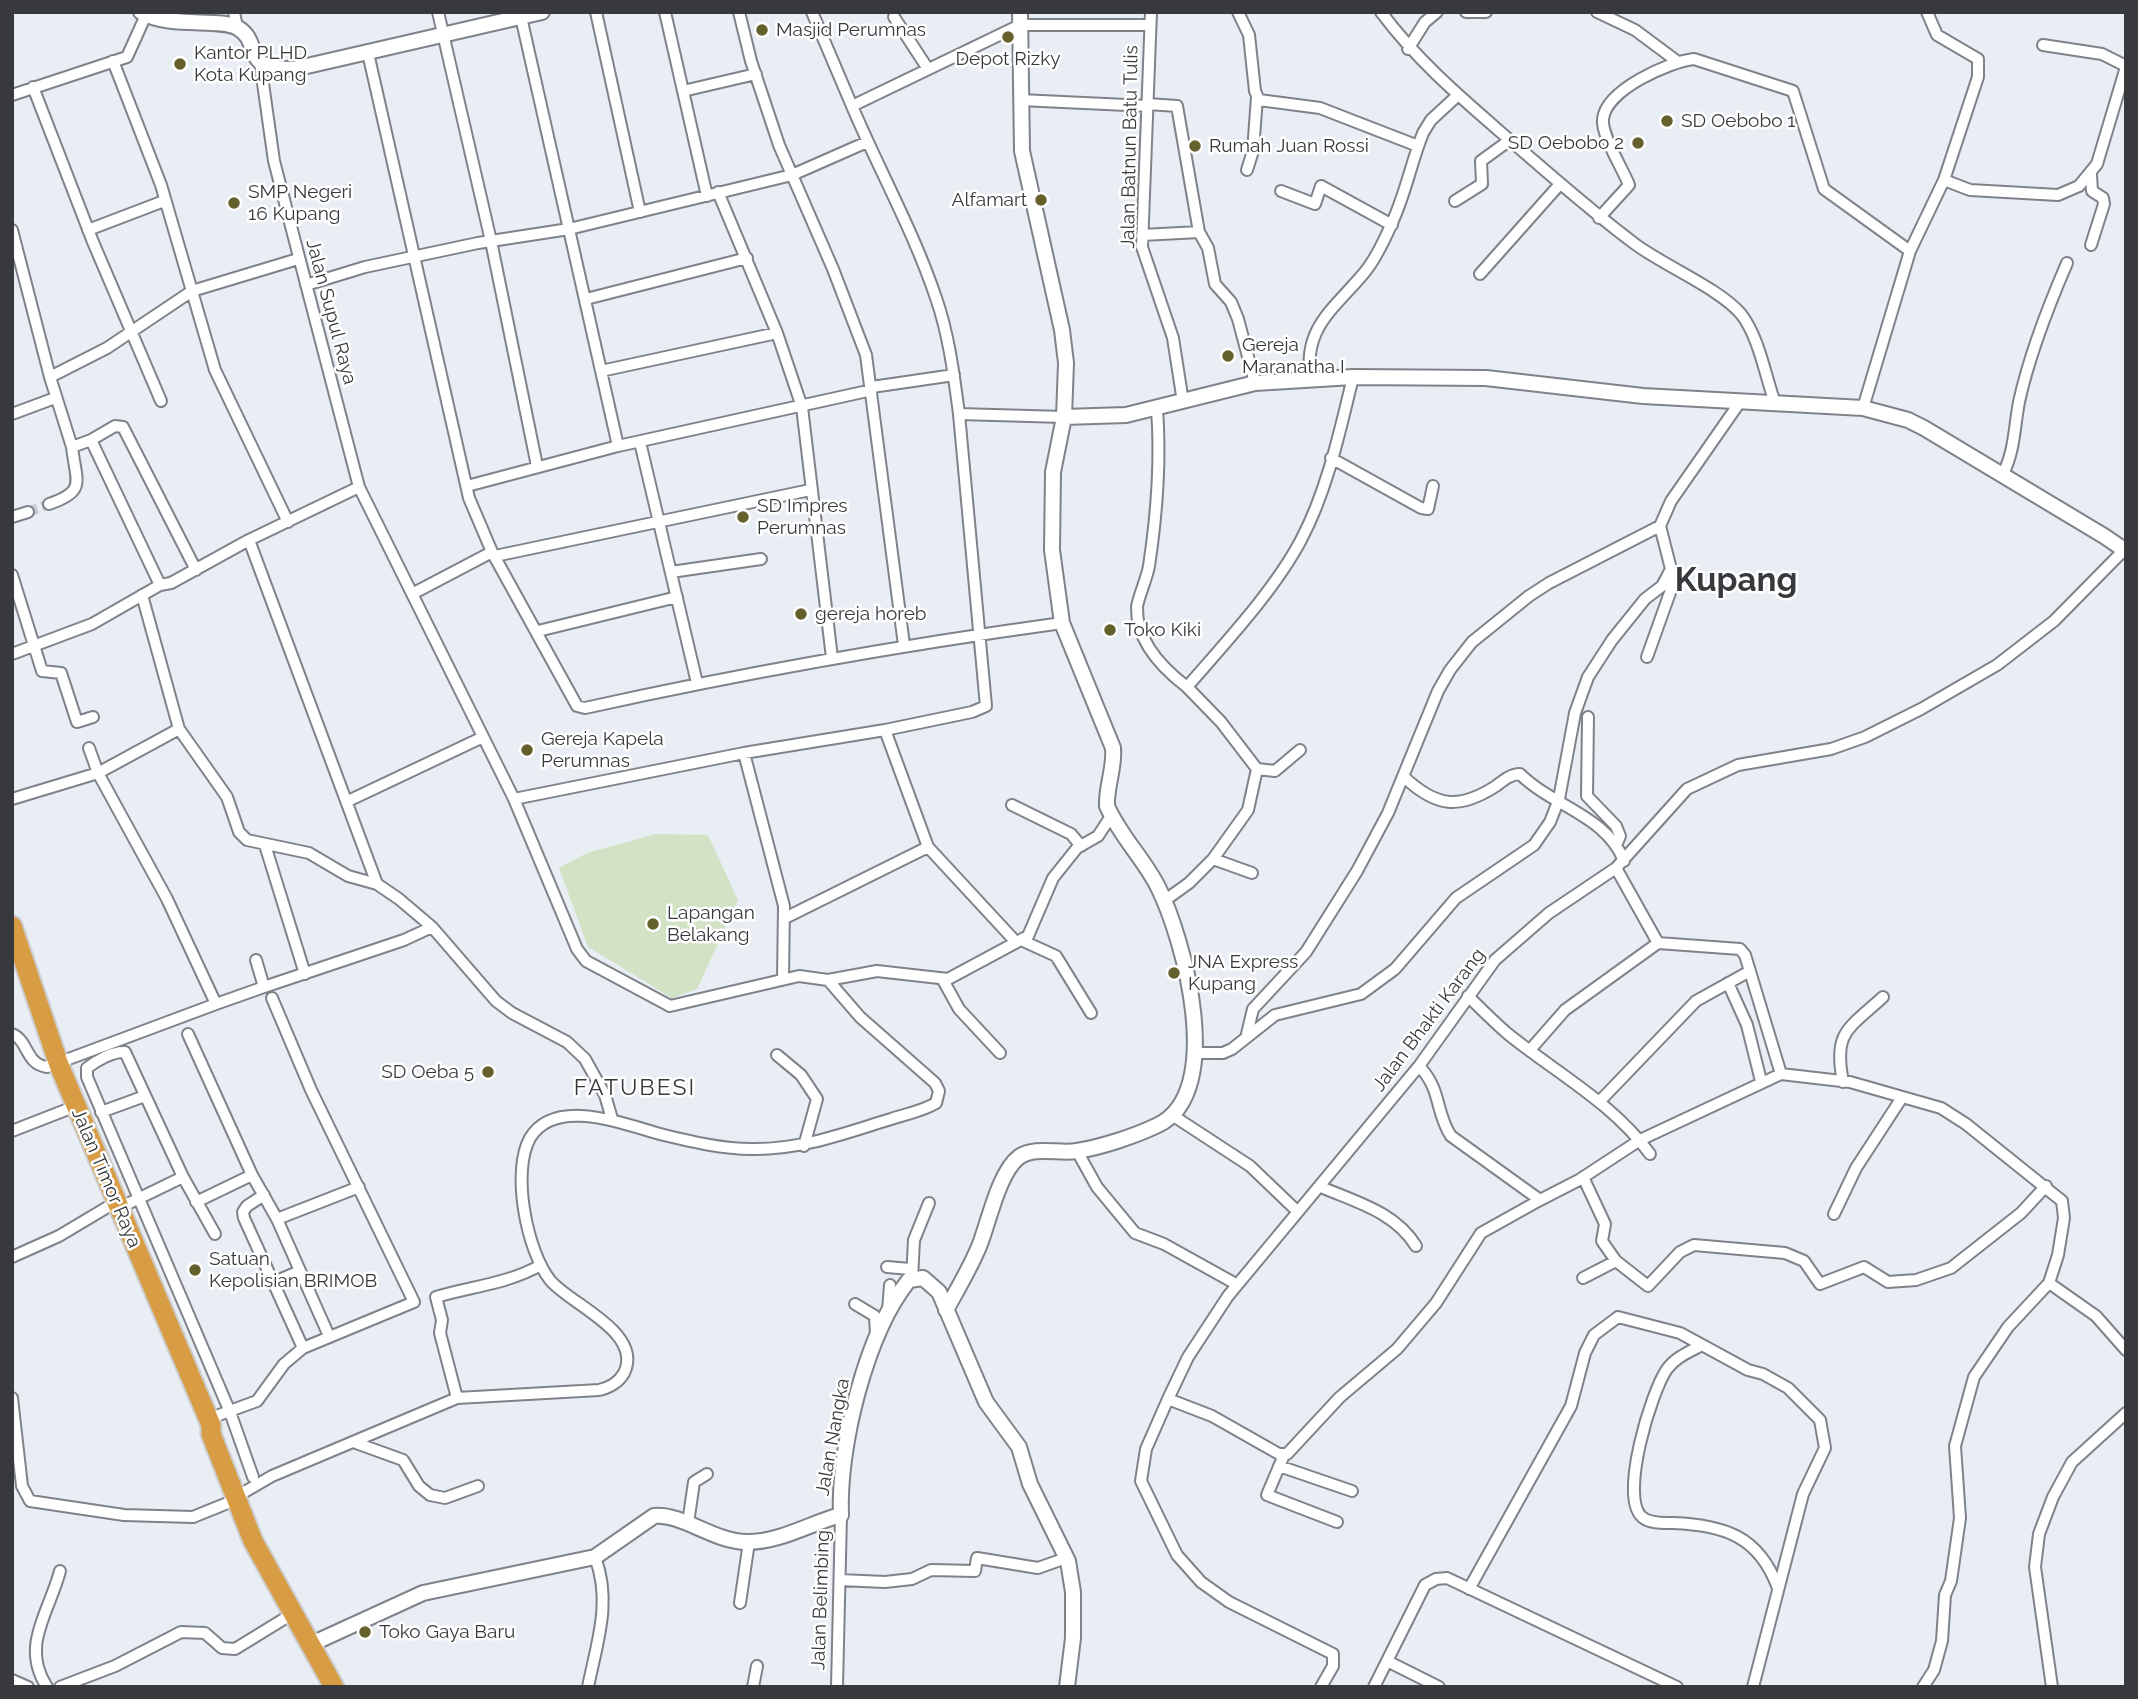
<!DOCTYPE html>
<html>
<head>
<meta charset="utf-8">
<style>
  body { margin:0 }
  #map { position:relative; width:2138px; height:1699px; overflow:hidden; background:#e9eef5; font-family:Raleway,sans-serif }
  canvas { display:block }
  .frame { position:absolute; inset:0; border:14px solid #37393c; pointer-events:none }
</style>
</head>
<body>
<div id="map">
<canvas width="2138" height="1699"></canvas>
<div class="frame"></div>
</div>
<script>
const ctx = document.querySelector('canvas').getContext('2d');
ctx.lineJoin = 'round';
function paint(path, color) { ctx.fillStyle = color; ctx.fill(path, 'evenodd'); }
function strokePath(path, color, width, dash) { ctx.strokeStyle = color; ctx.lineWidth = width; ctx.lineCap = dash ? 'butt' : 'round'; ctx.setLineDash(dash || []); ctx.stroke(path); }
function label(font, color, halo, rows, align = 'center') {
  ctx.font = font + ' Raleway,sans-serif'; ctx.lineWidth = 5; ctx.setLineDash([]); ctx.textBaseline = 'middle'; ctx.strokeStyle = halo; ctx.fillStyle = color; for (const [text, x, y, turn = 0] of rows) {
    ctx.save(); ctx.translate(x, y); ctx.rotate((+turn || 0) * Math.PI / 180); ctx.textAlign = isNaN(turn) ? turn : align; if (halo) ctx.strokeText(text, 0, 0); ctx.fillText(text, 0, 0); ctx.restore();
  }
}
paint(new Path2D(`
  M656,834L708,835L738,900L697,989L672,998L588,947L559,868L587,853Z`), '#d1e3c4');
strokePath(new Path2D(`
  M28,512L49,504`), '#c5cad0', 10, [10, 5]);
const street = new Path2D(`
  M234,12L237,27
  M438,12L491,241L537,466
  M596,12L640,212
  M665,12L707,196
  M739,12L751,61L779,145L833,269L866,355L904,645
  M812,12L852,106L1020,25H1150
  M1151,12L1142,247L1173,338L1183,402
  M1238,12L1249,35L1255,91L1259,100L1320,108L1418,146
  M1381,12C1419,63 1465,101 1512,142C1553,177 1592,212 1635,244C1663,265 1720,289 1741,314C1759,337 1765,375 1775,403
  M1466,12H1486
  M1597,12L1635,30L1678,62
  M521,17L618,446
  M894,17L928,69
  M2043,45L2102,54L2126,66
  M1408,49L1425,22L1437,12
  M368,53L469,498L492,552L577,706L585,708C743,673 902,645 1062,623
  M113,61L161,185L215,370L288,522
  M260,62L274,161L359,487L514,799L577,949L586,961L670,1006L799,976L828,980L877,971L948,979L1028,936L1053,878L1077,848L1098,836L1111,816
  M33,87L93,242L161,401
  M683,91L756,74
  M12,95L127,57L146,15
  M1020,100L1148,106
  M1148,104L1177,106L1199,232
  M1247,170L1253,151L1257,97
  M1944,180L1970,190L2058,195L2079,186L2097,164L2126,67
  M1281,191L1315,204L1321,186L1392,225
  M718,192L777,333L802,407L832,658
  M1455,201L1482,184L1481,161L1510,140
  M1599,218L1629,185C1623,169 1601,135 1603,119C1606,90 1668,62 1694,59L1793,91L1824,189L1910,251
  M12,230L50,377
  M88,230L164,201
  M1142,235L1199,232L1208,248L1215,284L1231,302L1238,319L1255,383
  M2091,245L2104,204L2103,198L2092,191L2091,175
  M1480,274L1560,184
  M306,285L365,267L478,243L569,229L792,175L867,142
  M586,299L747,258
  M601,371L777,333
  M1311,379C1302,328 1335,308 1364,273C1375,260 1384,241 1391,225C1405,196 1411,163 1423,133L1431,120L1457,96
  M872,387L954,375
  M1863,408L1910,251L1944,180L1978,77V59L1937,35L1927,12
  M1157,409C1161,462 1157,513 1149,566C1147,578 1138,598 1137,607C1136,641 1162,668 1187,687
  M12,414L55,398
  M959,414L1064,417
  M91,440L115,426L123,427L196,570
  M640,442L697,683
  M1331,458L1421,508L1428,509L1433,486
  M2002,476C2015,451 2014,428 2019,402C2029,356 2048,307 2067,263
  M467,486L618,446L872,390
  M49,504C87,491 76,482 72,447
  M12,517L28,512
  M249,540L377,884
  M495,556L810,490
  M671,572L761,559
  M12,575L42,671L61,673L77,722L93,717
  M160,585L91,440L72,447L50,377L107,348L192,291L298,259
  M412,594L492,552
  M538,631L677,597
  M12,654L92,624L160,585L171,583L249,540L359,487
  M1647,657L1672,587L1671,569
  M1588,717L1587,796L1616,826L1620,836L1617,843
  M179,729L227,797L239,832L247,840L309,853L348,876L377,884L399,899L432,927L496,1001L512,1013L567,1042L585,1059L605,1095L612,1119
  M885,730L928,847
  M89,748L98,773L167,899L216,1004L264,987L256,960
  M1300,750L1275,771L1257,769L1221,722L1187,687C1225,643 1274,591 1301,540C1327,491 1340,431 1353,377
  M744,753L784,906L783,979
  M1404,777C1436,807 1459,810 1496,786C1504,780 1511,774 1520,774C1552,806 1607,816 1624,861
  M12,799L98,773L179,729L142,595
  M514,799L744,753L885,730L972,712L986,706L959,414C954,376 949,335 936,298C914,232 879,170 852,106
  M348,801L481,738
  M1012,805L1071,834L1081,846
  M265,845L305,974
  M1213,859L1248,810L1257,769
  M1616,868L1658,943
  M1164,901L1189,883L1213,859L1252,873
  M785,918L928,847L1015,941
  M1021,940L1056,956L1091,1013
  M943,980L959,1009L1000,1053
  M1728,983L1747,1025L1761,1081
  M264,987L404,940L432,927
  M1468,996C1481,1009 1494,1022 1508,1034C1555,1072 1613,1103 1650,1154
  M12,1034C29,1041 25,1064 47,1067L216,1004
  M188,1034L252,1175L277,1219L359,1187
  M1247,1034L1253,1009L1306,952L1357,871L1388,813L1438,691L1450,670L1472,642L1529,596L1549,583L1660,526L1671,501L1740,402
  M1530,1050L1565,1010L1658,943L1740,949L1745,955L1781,1074L1850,1082L1941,1108L1966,1124L2062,1201L2064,1218L2058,1255L2049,1283L2008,1327L1974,1377L1955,1446L1960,1518L1951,1581L1945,1595L1942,1641L1934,1670L1923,1687
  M1197,1053H1223L1232,1049L1275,1015L1361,994L1395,969L1456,898L1534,845L1550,822L1559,799L1575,713L1588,677L1612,640L1645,599L1662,586L1671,569L1660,526
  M777,1055L801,1075L817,1099L804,1146
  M1419,1066C1442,1090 1435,1112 1451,1136L1540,1200L1579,1180L1640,1140L1781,1074
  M1843,1082C1833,1032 1848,1029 1883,997
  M1599,1102L1696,1001L1750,971
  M101,1112L145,1096
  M1172,1115L1250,1166L1297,1211
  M12,1131L76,1106
  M1077,1151L1097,1187L1135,1233L1164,1244L1236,1284
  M1583,1177L1605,1224L1602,1241L1616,1261L1648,1286L1680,1252L1694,1245L1785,1253L1804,1261L1820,1284L1864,1267L1888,1282L1916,1280L1951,1268L2021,1213L2046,1186
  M1321,1187C1356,1202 1395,1212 1416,1246
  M264,1195L247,1206L243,1212L244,1218L303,1348
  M196,1202L252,1175
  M119,1208L183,1177
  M1834,1214L1856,1168L1901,1099
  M277,1219L329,1336
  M215,1234L183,1177L125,1052C113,1051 96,1061 87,1068V1077L230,1412L253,1477
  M12,1257L59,1236L116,1202
  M887,1267L910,1269
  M1583,1278L1616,1261
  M912,1279L914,1240L929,1203
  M274,1282L300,1271
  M2049,1283L2096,1316L2126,1350
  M855,1304L875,1316L876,1334
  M888,1311L890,1285
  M1702,1345C1689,1352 1676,1357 1667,1369C1651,1392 1619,1497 1642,1517C1650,1524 1664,1523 1673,1523C1724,1525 1759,1536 1778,1588
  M12,1398L22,1486L30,1501L124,1515L193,1517L235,1500
  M457,1398L440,1333L442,1320L436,1297C473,1286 507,1284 541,1265
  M1168,1399L1212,1416L1279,1454H1287L1340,1397L1397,1349L1436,1303L1481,1233L1540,1200
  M208,1419L257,1401L284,1364L303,1348L414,1302L311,1090L272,998
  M356,1443L403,1460L419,1486L430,1495L445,1498L478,1486
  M1284,1455L1267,1495L1337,1522
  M1279,1466L1352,1491
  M241,1494L272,1476L457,1398L599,1390C609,1388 619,1382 624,1373C644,1332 569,1304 550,1280C527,1251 511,1172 530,1138C556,1095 628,1126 664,1135C693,1142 722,1149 752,1149C801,1150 845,1133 891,1119C906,1114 923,1111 936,1103L939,1091L935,1083L860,1017L828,980
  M688,1523L694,1482L707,1474
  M840,1580L885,1582L912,1579L931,1570L975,1571L977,1558L1038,1568L1066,1558
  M1469,1589L1571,1406L1585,1353L1594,1335L1618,1317L1680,1333L1748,1370L1763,1374L1788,1388L1820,1420L1825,1448L1803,1494L1753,1687
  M740,1603L749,1542
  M1389,1662L1439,1687
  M12,1680L28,1687
  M47,1687C20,1646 49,1613 60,1571
  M60,1687L115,1666L181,1632L205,1633L222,1648L235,1649L292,1614
  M588,1687C597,1642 612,1602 595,1557
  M753,1687L757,1666
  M837,1687L841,1515
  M1321,1687L1333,1666V1654L1229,1602L1201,1582L1177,1555L1141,1481L1146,1449L1168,1399L1188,1357L1228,1296L1419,1066L1495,960L1549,913L1616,868L1687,789L1738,765L1831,749L1865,737L1921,709L1997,665L2054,621L2124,550
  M1374,1687L1425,1585L1436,1579L1447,1578L1677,1687
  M2052,1687L2035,1567L2039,1534L2053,1497L2072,1462L2126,1413`);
const secondary = new Path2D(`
  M141,12C170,29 220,17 238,28C263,43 239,70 294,69L542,12
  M1064,417L1126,415L1255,383L1353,377L1486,378L1643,396L1863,408L1908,420L1924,428L2104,536L2126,551
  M946,1310C958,1288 971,1267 980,1244C989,1221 999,1172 1019,1157C1035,1146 1059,1154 1077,1151C1102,1147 1135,1136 1158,1125C1226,1092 1184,939 1158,887C1144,859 1120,836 1107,806C1106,786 1115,768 1113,748L1062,623L1052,550L1053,472L1064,417L1066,363L1062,330L1022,151L1020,12
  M318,1641L423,1593L595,1557L654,1516C682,1513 714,1542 747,1542C781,1542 810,1523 841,1515C838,1448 866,1333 909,1280L923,1278L939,1292L986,1402L1019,1447L1030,1484L1068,1561L1073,1592V1638L1067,1687`);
const highway = new Path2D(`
  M12,926L59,1065L211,1425V1434L253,1541L334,1687`);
strokePath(street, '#7e8389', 14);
strokePath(secondary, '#7e8389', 18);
strokePath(highway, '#cbcccc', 23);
strokePath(street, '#fff', 10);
strokePath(secondary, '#fff', 14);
strokePath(highway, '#d89d44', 19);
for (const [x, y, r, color] of [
  [762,30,7,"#65612d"],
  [1008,37,7,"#65612d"],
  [180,64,7,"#65612d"],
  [1667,121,7,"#65612d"],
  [1638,143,7,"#65612d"],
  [1195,146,7,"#65612d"],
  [1041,200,7,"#65612d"],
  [234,203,7,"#65612d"],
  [1228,356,7,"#65612d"],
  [743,517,7,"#65612d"],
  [801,614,7,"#65612d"],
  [1110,630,7,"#65612d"],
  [527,750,7,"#65612d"],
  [653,924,7,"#65612d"],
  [1174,973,7,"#65612d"],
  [488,1072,7,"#65612d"],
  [195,1270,7,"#65612d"],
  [365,1632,7,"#65612d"]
]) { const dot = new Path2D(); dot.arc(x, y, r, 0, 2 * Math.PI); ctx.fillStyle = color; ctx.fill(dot); strokePath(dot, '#fff', 2.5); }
label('19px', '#37393c', '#fff', [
  ["Masjid Perumnas",776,30],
  ["Kantor PLHD",194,53],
  ["Kota Kupang",194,75],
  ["Depot Rizky",1008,59,"center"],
  ["SD Oebobo 1",1681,121],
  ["SD Oebobo 2",1624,143,"right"],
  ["Rumah Juan Rossi",1209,146],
  ["SMP Negeri",248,192],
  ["16 Kupang",248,214],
  ["Alfamart",1027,200,"right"],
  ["Gereja",1242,345],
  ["Maranatha I",1242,367],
  ["SD Impres",757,506],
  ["Perumnas",757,528],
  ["gereja horeb",815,614],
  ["Toko Kiki",1124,630],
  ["Gereja Kapela",541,739],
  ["Perumnas",541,761],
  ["Lapangan",667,913],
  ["Belakang",667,935],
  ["JNA Express",1188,962],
  ["Kupang",1188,984],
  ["SD Oeba 5",474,1072,"right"],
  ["Satuan",209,1259],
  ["Kepolisian BRIMOB",209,1281],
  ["Toko Gaya Baru",379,1632]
], 'left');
label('19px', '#37393c', '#fff', [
  ["Jalan Batnun Batu Tulis",1130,147,-89],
  ["Jalan Supul Raya",331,312,75],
  ["Jalan Bhakti Karang",1429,1020,-53],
  ["Jalan Timor Raya",106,1178,67],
  ["Jalan Nangka",833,1437,-80],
  ["Jalan Belimbing",821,1600,-88]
]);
ctx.letterSpacing = '2px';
label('23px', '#37393c', '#fff', [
  ["FATUBESI",635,1088]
]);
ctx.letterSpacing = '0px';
label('bold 33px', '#37393c', '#fff', [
  ["Kupang",1736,581]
]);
</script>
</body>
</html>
